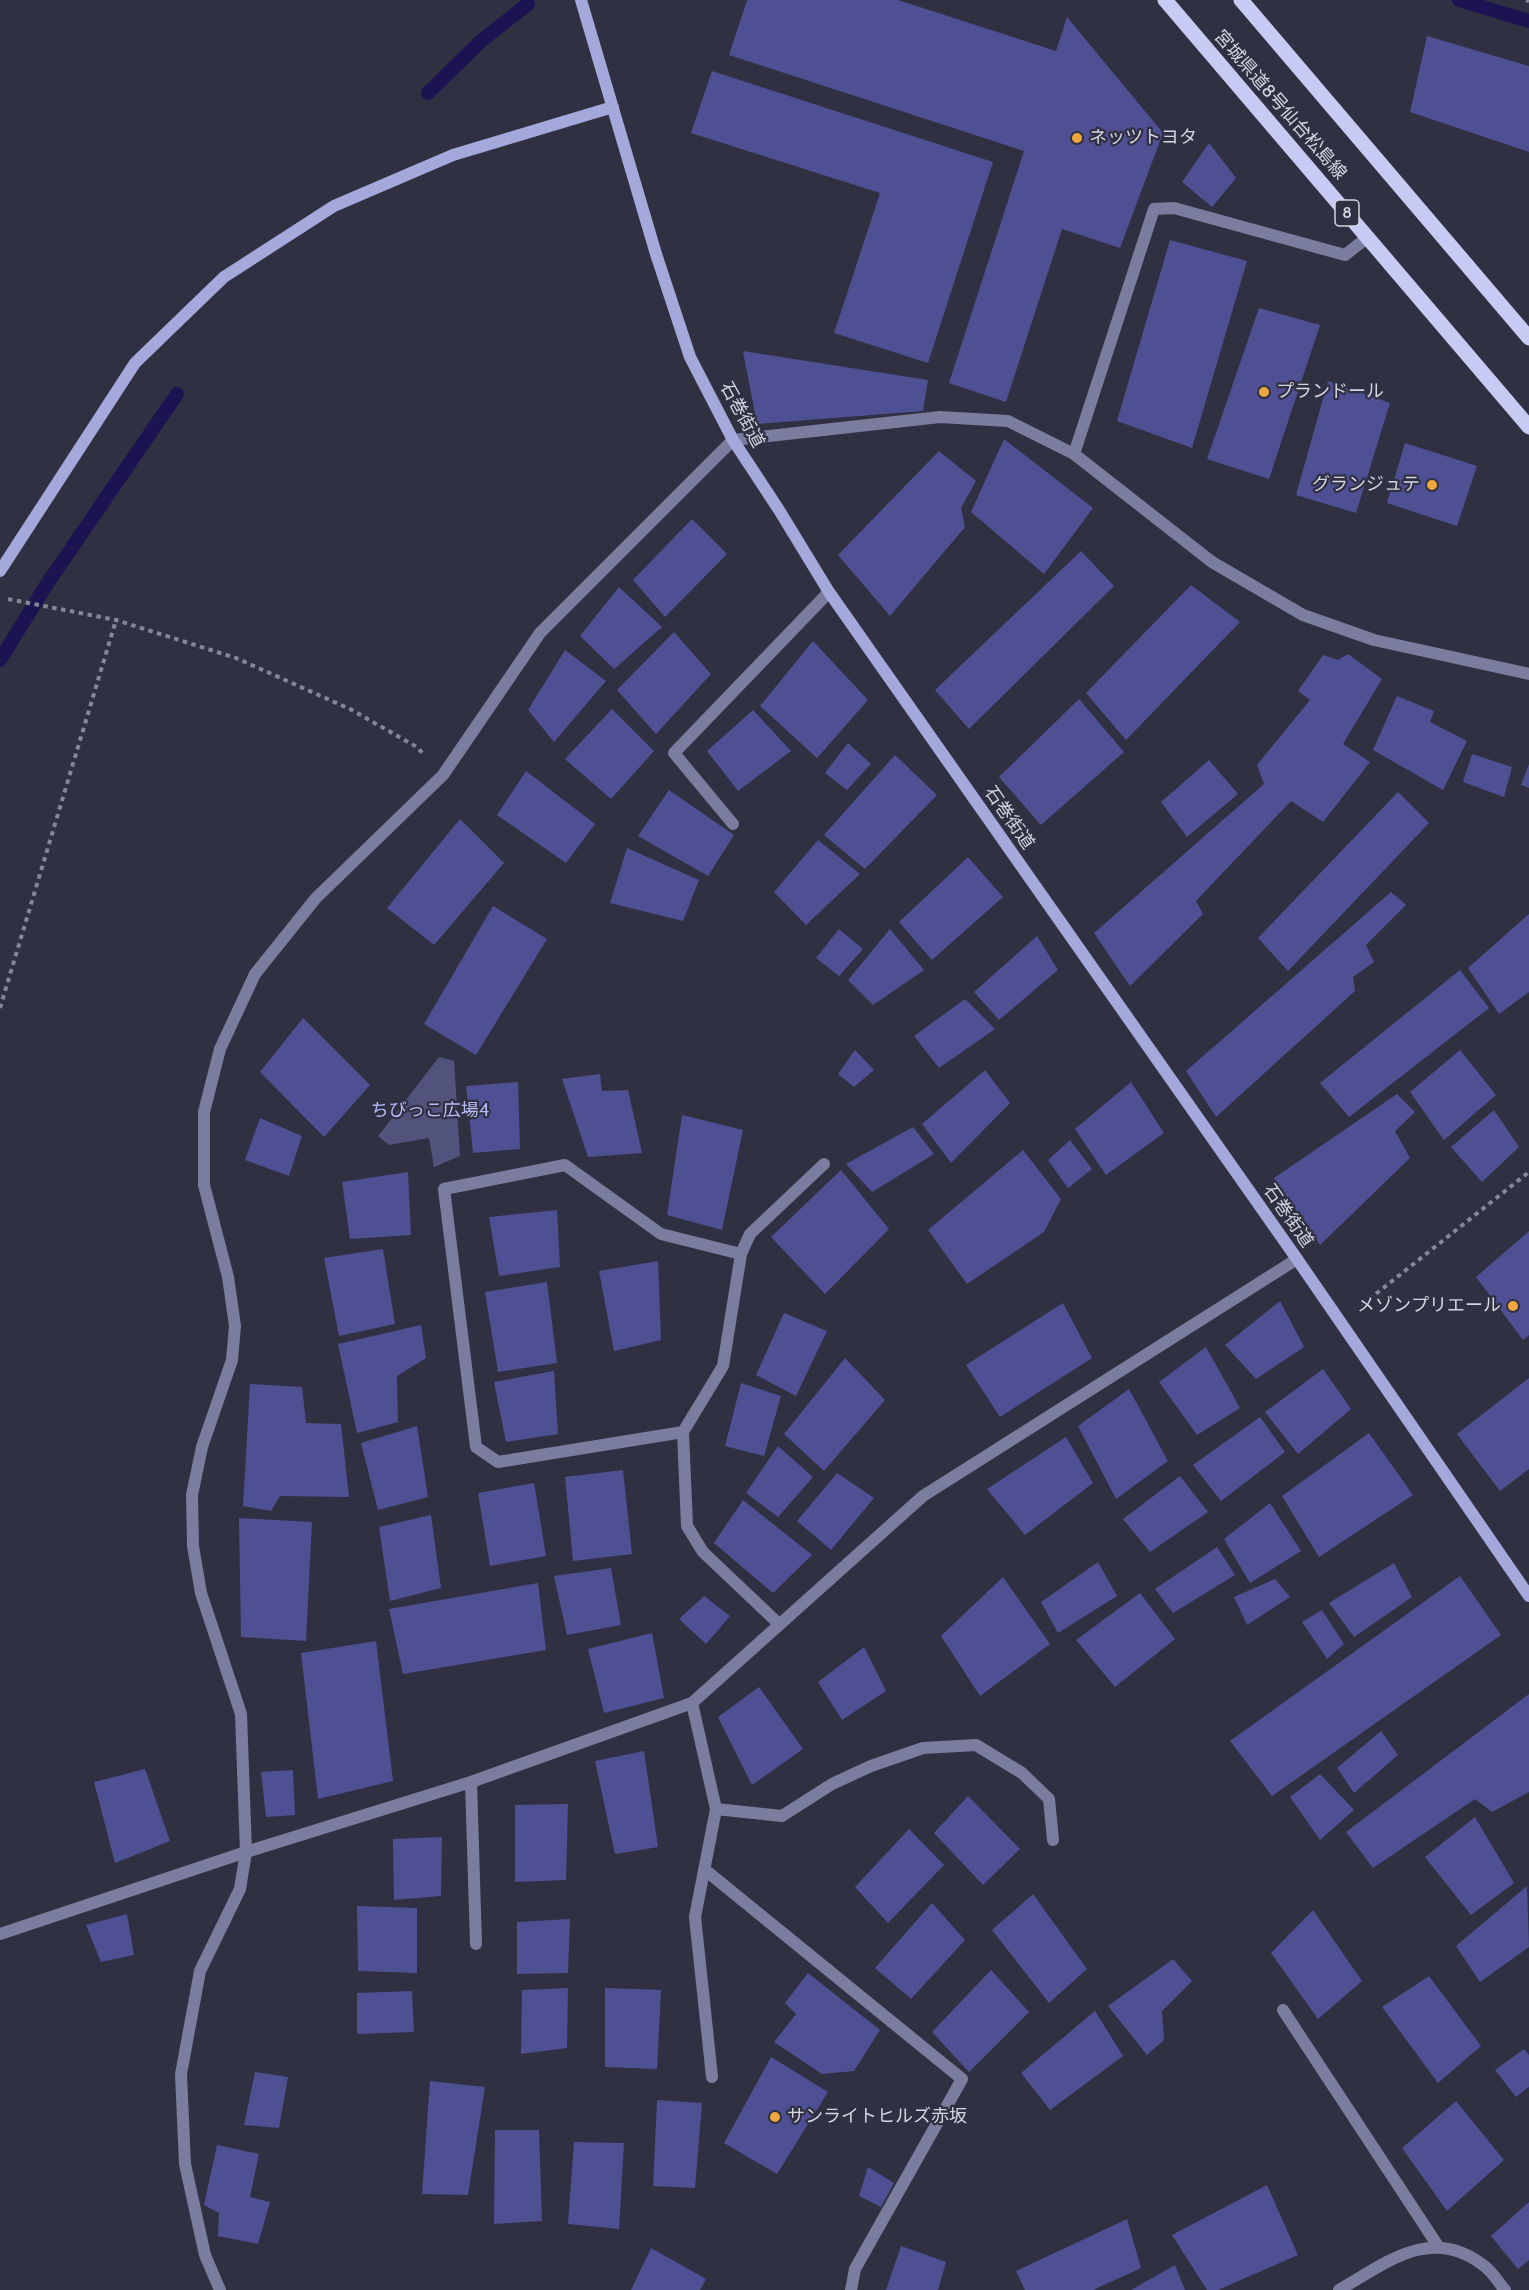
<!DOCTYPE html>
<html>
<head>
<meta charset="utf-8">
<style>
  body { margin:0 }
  canvas { display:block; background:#2f3041 }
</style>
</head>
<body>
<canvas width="1529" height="2290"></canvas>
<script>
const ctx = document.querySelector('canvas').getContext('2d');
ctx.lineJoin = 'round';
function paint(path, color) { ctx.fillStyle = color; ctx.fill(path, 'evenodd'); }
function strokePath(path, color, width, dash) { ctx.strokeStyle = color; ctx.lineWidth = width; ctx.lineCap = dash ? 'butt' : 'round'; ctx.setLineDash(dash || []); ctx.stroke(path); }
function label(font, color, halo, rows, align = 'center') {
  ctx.font = font + ' Cabin,"Noto Sans JP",sans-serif'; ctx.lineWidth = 4.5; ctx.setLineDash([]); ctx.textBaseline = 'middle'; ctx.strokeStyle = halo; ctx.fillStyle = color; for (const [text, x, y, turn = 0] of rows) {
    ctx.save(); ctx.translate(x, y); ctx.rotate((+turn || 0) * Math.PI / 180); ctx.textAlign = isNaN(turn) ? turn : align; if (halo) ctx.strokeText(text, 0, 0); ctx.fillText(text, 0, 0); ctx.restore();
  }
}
paint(new Path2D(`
  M439,1057L454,1061L460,1156L434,1167L429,1138L389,1145L378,1136Z`), '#51537c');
strokePath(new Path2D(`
  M1459,0L1529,21
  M428,93L481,41L528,4
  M0,660L45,587L177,394`), '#1c1353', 14);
paint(new Path2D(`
  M747,0H898L1056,51L1067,17L1163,133L1120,248L1062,229L1006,402L949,383L1024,151L729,55Z
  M1427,36L1529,66V152L1410,112Z
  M712,71L993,162L928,363L834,333L880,193L691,133Z
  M1209,143L1236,178L1212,207L1182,182Z
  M1170,240L1247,261L1192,448L1117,421Z
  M1259,308L1320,325L1269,479L1207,459Z
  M743,351L928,380L923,411L757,424Z
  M1328,381L1390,403L1356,513L1296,495Z
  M1004,439L1093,508L1044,574L971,512Z
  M1405,443L1477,466L1457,526L1387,503Z
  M939,451L976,481L961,508L965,527L890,616L838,555Z
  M692,519L727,554L665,617L633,580Z
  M1081,551L1114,586L969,729L935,690Z
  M1191,585L1240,622L1126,740L1086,693Z
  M619,587L662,627L614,669L580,636Z
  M674,632L711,674L656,734L617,690Z
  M813,641L868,700L817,758L760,706Z
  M565,650L606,681L554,742L528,710Z
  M1348,654L1382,679L1343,744L1370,762L1323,822L1291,801L1196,901L1203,914L1130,986L1094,933L1264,784L1257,765L1310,700L1298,691L1323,655L1338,660Z
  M1397,696L1434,711L1430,722L1467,741L1443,790L1373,750Z
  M1079,699L1124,752L1041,825L999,777Z
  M612,709L654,751L611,799L565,759Z
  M753,710L791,751L738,791L707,751Z
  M848,743L871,764L847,790L825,773Z
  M1472,754L1512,767L1504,797L1463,782Z
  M895,755L937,795L865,869L824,835Z
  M1209,760L1238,794L1187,837L1161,802Z
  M1529,764V788L1521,785Z
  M526,771L595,824L566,863L497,815Z
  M669,790L734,835L708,876L638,836Z
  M1398,792L1429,823L1288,971L1258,938Z
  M460,819L504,863L434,945L387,908Z
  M818,840L860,874L806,925L774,892Z
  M627,848L699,880L683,921L610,903Z
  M968,857L1003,897L932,960L899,922Z
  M1391,892L1406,905L1366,945L1374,962L1353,977L1355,991L1216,1117L1186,1071Z
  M493,906L547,939L476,1055L424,1024Z
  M1529,914V992L1499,1014L1468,968Z
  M839,929L863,949L839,976L816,958Z
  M890,929L924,970L873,1005L848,980Z
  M1037,936L1058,970L999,1020L974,992Z
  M1460,970L1489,1008L1349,1117L1320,1083Z
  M965,999L995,1029L939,1068L914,1036Z
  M303,1018L370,1085L324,1137L260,1072Z
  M855,1050L874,1070L854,1087L838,1074Z
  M1460,1050L1496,1095L1444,1140L1410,1092Z
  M985,1070L1010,1103L951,1163L922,1124Z
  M600,1074L602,1091L628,1090L642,1153L588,1157L562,1079Z
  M518,1082L520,1149L473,1153L466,1086Z
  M1131,1082L1164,1133L1106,1175L1075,1129Z
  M1397,1094L1415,1112L1395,1131L1410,1158L1320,1245L1274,1178Z
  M1494,1110L1519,1147L1482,1182L1451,1147Z
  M682,1115L743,1130L722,1230L667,1215Z
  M260,1118L302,1136L289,1176L245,1160Z
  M913,1127L934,1154L872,1192L846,1164Z
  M1070,1140L1092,1169L1068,1188L1048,1160Z
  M1023,1150L1061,1199L1044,1232L967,1284L928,1230Z
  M841,1170L889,1229L825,1294L771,1237Z
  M408,1172L411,1235L350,1239L342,1182Z
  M557,1210L560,1267L499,1276L489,1217Z
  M1529,1231V1335L1523,1340L1476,1277Z
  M383,1249L395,1324L339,1336L324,1258Z
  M658,1261L661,1340L614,1351L599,1271Z
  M547,1282L557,1363L498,1372L485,1292Z
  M1280,1301L1304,1347L1256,1379L1225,1345Z
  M1063,1303L1092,1358L1000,1417L966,1365Z
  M784,1313L827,1331L796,1396L756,1375Z
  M421,1325L426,1358L397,1376L398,1422L357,1433L338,1344Z
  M1206,1347L1240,1408L1197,1435L1159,1382Z
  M845,1358L885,1400L824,1471L784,1434Z
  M1323,1369L1351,1409L1298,1454L1265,1412Z
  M554,1371L558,1434L506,1442L494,1382Z
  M1529,1378V1469L1500,1491L1457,1434Z
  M741,1383L781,1396L764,1456L725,1446Z
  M250,1384L302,1387L306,1423L341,1424L349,1497L280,1496L271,1511L243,1506Z
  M1129,1389L1168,1461L1116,1499L1078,1426Z
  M1260,1417L1285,1452L1221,1501L1193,1465Z
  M417,1426L428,1497L378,1510L361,1443Z
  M1369,1433L1413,1495L1319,1557L1282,1496Z
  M1066,1437L1093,1483L1025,1535L987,1489Z
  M778,1446L813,1477L778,1517L746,1493Z
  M623,1470L632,1554L573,1561L565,1477Z
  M837,1473L874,1498L831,1550L797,1521Z
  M1180,1476L1208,1512L1150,1552L1123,1519Z
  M534,1483L546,1556L490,1566L478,1493Z
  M743,1500L812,1555L773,1593L714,1543Z
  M1270,1503L1301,1551L1250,1583L1224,1539Z
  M431,1515L441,1588L390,1601L379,1527Z
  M239,1518L312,1522L306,1641L241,1637Z
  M1217,1547L1235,1575L1173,1613L1155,1589Z
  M1098,1562L1117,1596L1058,1633L1041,1602Z
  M1394,1563L1412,1597L1354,1637L1329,1603Z
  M611,1568L621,1625L567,1635L554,1576Z
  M1460,1576L1501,1635L1272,1796L1230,1741Z
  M1003,1577L1050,1644L980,1696L941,1636Z
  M1275,1579L1290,1597L1247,1625L1234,1597Z
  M538,1583L546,1650L403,1674L389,1609Z
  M1140,1593L1175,1639L1115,1687L1076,1640Z
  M704,1596L730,1616L706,1644L679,1619Z
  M1322,1610L1344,1644L1327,1659L1302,1622Z
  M652,1633L664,1698L604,1713L588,1649Z
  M376,1641L393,1781L318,1799L301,1653Z
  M864,1647L886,1691L842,1720L818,1682Z
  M759,1687L803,1749L752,1785L718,1717Z
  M1529,1694V1792L1492,1812L1475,1799L1373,1868L1346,1832Z
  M1381,1731L1398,1755L1354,1793L1337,1768Z
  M644,1751L658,1847L615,1854L595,1761Z
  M145,1769L170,1841L115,1863L94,1782Z
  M293,1770L295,1815L266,1817L261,1772Z
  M1320,1774L1354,1810L1320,1840L1290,1797Z
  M968,1796L1020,1849L983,1885L934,1833Z
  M568,1804L566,1880L515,1882V1805Z
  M1475,1817L1514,1883L1471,1915L1425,1857Z
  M909,1829L944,1865L888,1923L855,1887Z
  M442,1837L441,1896L394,1900L393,1839Z
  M1527,1886L1529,1947L1480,1982L1456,1946Z
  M1033,1894L1087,1969L1049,2003L992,1930Z
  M932,1903L965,1940L911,1999L875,1968Z
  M357,1906L417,1908V1973L358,1971Z
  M1313,1910L1362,1981L1318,2019L1271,1953Z
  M127,1914L134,1955L101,1962L86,1925Z
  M570,1919L568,1973L517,1974V1922Z
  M1173,1959L1192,1981L1162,2011L1164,2040L1147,2055L1108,2006Z
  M991,1970L1029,2012L969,2072L932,2032Z
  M808,1973L880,2030L854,2071L822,2074L774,2042L796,2014L785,2003Z
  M1429,1976L1481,2046L1438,2083L1382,2007Z
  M568,1988L567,2048L521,2054L522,1990Z
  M605,1988L661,1990L657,2069L605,2067Z
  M412,1991L414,2032L357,2034V1993Z
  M1095,2011L1123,2056L1050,2110L1021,2073Z
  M1524,2049L1529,2055V2087L1516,2097L1495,2070Z
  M771,2057L828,2092L777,2174L724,2143Z
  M255,2072L288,2077L279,2128L244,2125Z
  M430,2081L485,2087L468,2195L422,2194Z
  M657,2100L702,2103L695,2188L653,2186Z
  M1456,2101L1504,2160L1447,2211L1402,2148Z
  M495,2130H539L542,2221L494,2224Z
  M574,2142L624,2143L619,2229L568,2224Z
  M217,2145L259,2154L250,2197L270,2202L258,2244L218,2236L219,2213L204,2205Z
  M868,2167L894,2183L881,2207L859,2196Z
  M1267,2185L1298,2255L1218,2290H1207L1172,2235Z
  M1529,2202V2260L1518,2269L1491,2236Z
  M1127,2219L1141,2268L1093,2290H1025L1016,2271Z
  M901,2246L946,2262L938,2290H886Z
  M651,2248L706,2279L700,2290H631Z
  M1175,2265L1185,2290H1131Z`), '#4f4f94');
strokePath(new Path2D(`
  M1526,0L1529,1
  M8,599L116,620L236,658L350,709L417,747L424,755
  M0,1008L116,620
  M1362,1305L1529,1172`), '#868795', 4, [4.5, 4.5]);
strokePath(new Path2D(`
  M1074,454L1154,209L1174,208L1345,255L1368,237`), '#7b7d9e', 12);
strokePath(new Path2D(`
  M733,824L674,753L829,592
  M741,1254L750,1234L824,1164
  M683,1432L498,1462L476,1447L444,1189L565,1165L661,1234L741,1254L723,1366L683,1432L687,1526L703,1552L779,1624
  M692,1703L716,1809L695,1917L712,2077
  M471,1782L476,1944
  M716,1809L782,1816L832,1784L871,1766L923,1748L976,1745L1022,1773L1049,1799L1053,1840
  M704,1869L962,2079L855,2269L851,2290
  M0,1934L246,1852L471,1782L692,1703L923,1496L1297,1259
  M1283,2010L1438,2246
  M220,2290L205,2255L185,2164L181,2074L200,1971L240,1889L246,1852L241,1714L201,1593L193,1546L192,1495L202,1447L232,1360L235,1326L228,1277L204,1185V1112L220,1049L255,974L316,898L443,775L540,633L733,440L940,417L1008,421L1074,454L1212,562L1303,615L1374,640L1529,674
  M1339,2290C1386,2263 1431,2225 1483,2265C1492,2271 1498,2282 1505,2290`), '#7b7d9e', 12);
strokePath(new Path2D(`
  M581,0L656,254L690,357L733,440L779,510L829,592L1297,1259L1529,1596
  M0,571L135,363L224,277L334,206L453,155L613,107`), '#a4a8db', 12);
strokePath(new Path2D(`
  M1165,0L1529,427
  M1241,0L1529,338`), '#c7cbf3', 15);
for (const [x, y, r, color] of [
  [1077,138,6,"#f0a63f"],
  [1264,392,6,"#f0a63f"],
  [1432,485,6,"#f0a63f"],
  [1513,1306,6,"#f0a63f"],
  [775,2117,6,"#f0a63f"]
]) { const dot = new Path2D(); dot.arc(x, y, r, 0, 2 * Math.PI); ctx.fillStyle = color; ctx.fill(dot); strokePath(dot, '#2f3041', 2); }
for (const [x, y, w] of [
  [1347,213,24]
]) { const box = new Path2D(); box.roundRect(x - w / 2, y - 13, w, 26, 4.5); ctx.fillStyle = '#2f3041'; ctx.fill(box); strokePath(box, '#d4d5e0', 1.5); }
label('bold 16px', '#d4d5e0', null, [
  ["8",1347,213]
]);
label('18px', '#d4d5e0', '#2f3041', [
  ["宮城県道8号仙台松島線",1280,105,49],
  ["石巻街道",742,415,61],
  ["石巻街道",1009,818,55],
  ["石巻街道",1288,1216,55]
]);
label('18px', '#d4d5e0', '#2f3041', [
  ["ネッツトヨタ",1089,138],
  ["プランドール",1276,392],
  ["グランジュテ",1420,485,"right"],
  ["メゾンプリエール",1501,1306,"right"],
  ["サンライトヒルズ赤坂",787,2117]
], 'left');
label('18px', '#b7bbf7', '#2f3041', [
  ["ちびっこ広場4",430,1111]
]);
</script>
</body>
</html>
